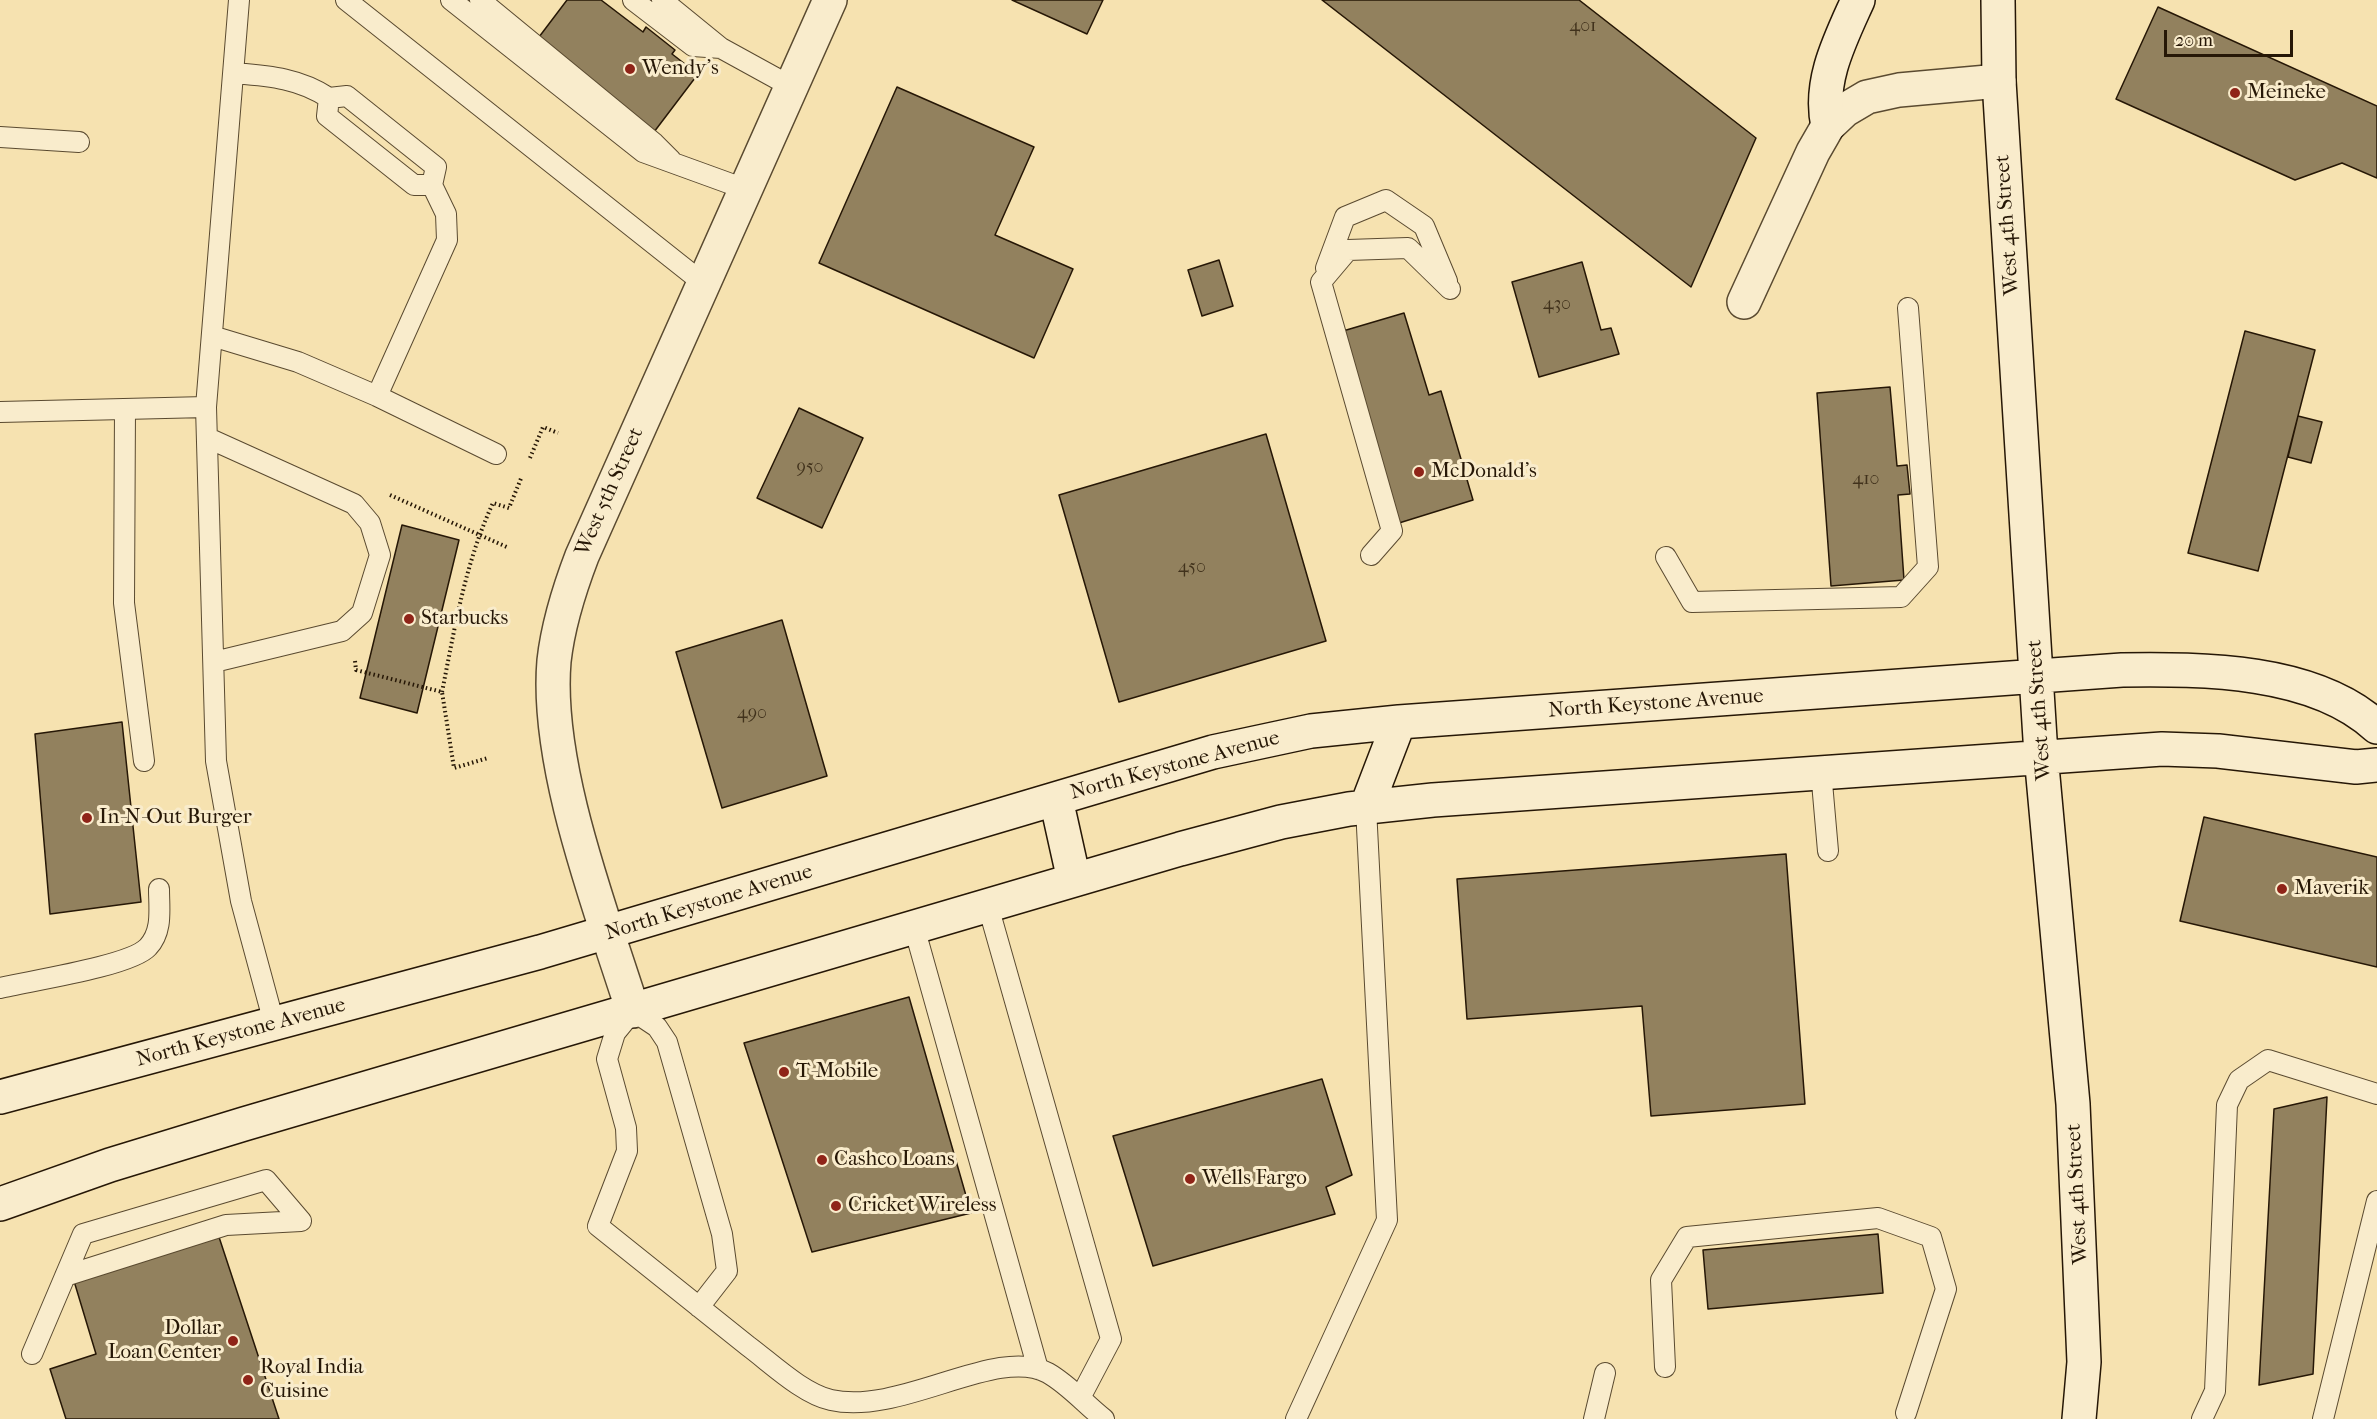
<!DOCTYPE html>
<html>
<head>
<meta charset="utf-8">
<style>
  body { margin:0 }
  #map { position:relative; width:2377px; height:1419px; overflow:hidden; background:#f6e2b0; font-family:"IM FELL French Canon",serif }
  canvas { display:block }
  .scale { position:absolute; left:2164px; top:30px; width:129px; height:27px; box-sizing:border-box; border:3px solid #261706; border-top:0; padding-left:8px; font-size:18px; line-height:21px; white-space:nowrap; color:#261706; -webkit-text-stroke:4px #f9eccc; paint-order:stroke }
</style>
</head>
<body>
<div id="map">
<canvas width="2377" height="1419"></canvas>
<div class="scale">20 m</div>
</div>
<script>
const ctx = document.querySelector('canvas').getContext('2d');
ctx.lineJoin = 'round';
function paint(path, color) { ctx.fillStyle = color; ctx.fill(path, 'evenodd'); }
function strokePath(path, color, width, dash) { ctx.strokeStyle = color; ctx.lineWidth = width; ctx.lineCap = dash ? 'butt' : 'round'; ctx.setLineDash(dash || []); ctx.stroke(path); }
function label(font, color, halo, rows, align = 'center') {
  ctx.font = font + ' "IM FELL French Canon",serif'; ctx.lineWidth = 6; ctx.setLineDash([]); ctx.textBaseline = 'middle'; ctx.strokeStyle = halo; ctx.fillStyle = color; for (const [text, x, y, turn = 0] of rows) {
    ctx.save(); ctx.translate(x, y); ctx.rotate((+turn || 0) * Math.PI / 180); ctx.textAlign = isNaN(turn) ? turn : align; if (halo) ctx.strokeText(text, 0, 0); ctx.fillText(text, 0, 0); ctx.restore();
  }
}
const building = new Path2D(`
  M567,0H601L643,32L646,27L675,50L672,54L698,74L654,132L536,41Z
  M1012,0H1103L1087,34Z
  M1322,0H1579L1756,138L1691,287Z
  M2158,7L2377,106V178L2342,163L2295,180L2116,99Z
  M897,87L1034,147L995,235L1073,269L1034,358L819,263Z
  M1219,260L1233,306L1202,316L1188,270Z
  M1582,262L1601,330L1611,328L1619,354L1539,377L1512,282Z
  M1404,313L1429,395L1441,391L1473,500L1399,523L1343,331Z
  M2245,331L2315,350L2258,571L2188,553Z
  M1890,387L1897,466L1907,465L1910,494L1898,495L1904,580L1831,586L1817,393Z
  M799,408L863,438L822,528L757,498Z
  M2298,416L2322,422L2311,463L2288,457Z
  M1266,434L1326,641L1119,702L1059,495Z
  M402,525L459,540L417,713L360,698Z
  M782,620L827,776L722,808L676,652Z
  M122,722L141,902L50,914L35,734Z
  M2204,817L2377,857V967L2180,921Z
  M1786,854L1805,1104L1651,1116L1642,1006L1467,1019L1457,879Z
  M909,997L971,1213L812,1252L744,1043Z
  M1322,1079L1352,1175L1326,1187L1335,1214L1153,1266L1113,1136Z
  M2327,1097L2313,1374L2259,1385L2274,1109Z
  M218,1234L279,1419H66L50,1369L96,1354L74,1281Z
  M1878,1234L1883,1293L1708,1309L1703,1250Z`);
paint(building, '#92815e');
strokePath(building, '#261706', 1.5);
const service = new Path2D(`
  M239,0L206,407L216,761L241,901L274,1023
  M346,0L703,283
  M451,0L643,152L745,189
  M480,0L654,143L671,160
  M633,0L693,46L721,48
  M662,0L721,48L792,87
  M234,73C269,76 299,78 329,98L327,116L414,185H432
  M329,98L347,96L436,167L432,185L446,214L447,240L377,396
  M0,137L79,142
  M1326,268L1345,217L1386,200L1424,226L1447,281
  M212,336L298,362L377,396L496,454
  M125,409L124,603L144,761
  M0,412L206,407
  M208,438L354,504L370,523L380,555L362,613L342,631L214,662
  M1371,555L1392,531L1321,282L1348,250L1408,248L1450,289
  M1666,557L1692,602L1901,597L1928,567L1908,308
  M1821,771L1828,851
  M988,906L1111,1339L1080,1398
  M914,927L1038,1369
  M0,988C29,981 131,966 148,947C163,931 159,909 159,889
  M65,1276L226,1225L301,1221
  M699,1307L727,1271L722,1234L667,1042L657,1027L633,1011L615,1033L607,1059L626,1128L627,1151L598,1226C648,1266 698,1306 748,1346C771,1363 803,1394 831,1400C901,1416 997,1345 1048,1373C1069,1385 1085,1404 1104,1419
  M32,1354L83,1234L266,1180L301,1221
  M1665,1367L1661,1280L1687,1237L1878,1218L1931,1237L1946,1289L1906,1413
  M1296,1419L1387,1220L1366,808
  M1594,1419L1605,1373
  M2202,1419L2215,1391L2227,1105L2239,1080L2268,1060L2377,1094
  M2323,1419L2377,1201`);
const minor = new Path2D(`
  M1744,302L1813,152L1828,126L1845,110L1867,97L1899,90L1999,81`);
const tertiary = new Path2D(`
  M633,1011C601,910 545,766 554,661C558,625 569,590 582,556L830,0`);
const secondary = new Path2D(`
  M1998,0L1999,81L2041,755L2073,1104L2084,1362L2079,1419
  M1828,126C1818,82 1840,40 1858,0
  M1056,799L1074,880
  M1366,808L1399,722
  M0,1097L540,952L1213,752L1311,731L1399,722L2122,670C2203,669 2314,669 2377,727
  M0,1204L110,1165L244,1124L1180,849L1281,822L1349,809L1433,800L2162,749L2218,751L2356,767L2377,765`);
strokePath(service, '#5a4a30', 22);
strokePath(minor, '#5a4a30', 36);
strokePath(tertiary, '#5a4a30', 36);
strokePath(secondary, '#261706', 36);
strokePath(new Path2D(`
  M530,458L543,427L558,433
  M390,495L509,548
  M355,661L356,670L442,692L454,768L488,758
  M442,692C455,627 465,563 493,503L509,508L522,476`), '#261706', 4, [1.5, 3]);
strokePath(service, '#f9eccc', 20);
strokePath(minor, '#f9eccc', 33);
strokePath(tertiary, '#f9eccc', 33);
strokePath(secondary, '#f9eccc', 33);
for (const [x, y, r, color] of [
  [630,69,6,"#8f2418"],
  [2235,93,6,"#8f2418"],
  [1419,472,6,"#8f2418"],
  [409,619,6,"#8f2418"],
  [87,818,6,"#8f2418"],
  [2282,889,6,"#8f2418"],
  [784,1072,6,"#8f2418"],
  [822,1160,6,"#8f2418"],
  [1190,1179,6,"#8f2418"],
  [836,1206,6,"#8f2418"],
  [233,1341,6,"#8f2418"],
  [248,1380,6,"#8f2418"]
]) { const dot = new Path2D(); dot.arc(x, y, r, 0, 2 * Math.PI); ctx.fillStyle = color; ctx.fill(dot); strokePath(dot, '#f9eccc', 2); }
label('18px', '#41321c', null, [
  ["401",1583,27],
  ["430",1557,305],
  ["950",810,468],
  ["410",1866,480],
  ["450",1192,568],
  ["490",752,714]
]);
label('21px', '#261706', '#f9eccc', [
  ["Wendy's",642,69],
  ["Meineke",2247,93],
  ["McDonald's",1431,472],
  ["Starbucks",421,619],
  ["In-N-Out Burger",99,818],
  ["Maverik",2294,889],
  ["T-Mobile",796,1072],
  ["Cashco Loans",834,1160],
  ["Wells Fargo",1202,1179],
  ["Cricket Wireless",848,1206],
  ["Dollar",221,1329,"right"],
  ["Loan Center",221,1353,"right"],
  ["Royal India",260,1368],
  ["Cuisine",260,1392]
], 'left');
label('21px', '#261706', '#f9eccc', [
  ["West 4th Street",2008,225,-94],
  ["West 5th Street",610,492,-66],
  ["North Keystone Avenue",1656,704,-4],
  ["West 4th Street",2040,710,-94],
  ["North Keystone Avenue",1175,766,-15],
  ["North Keystone Avenue",709,903,-17],
  ["North Keystone Avenue",241,1033,-15],
  ["West 4th Street",2078,1194,-93]
]);
</script>
</body>
</html>
